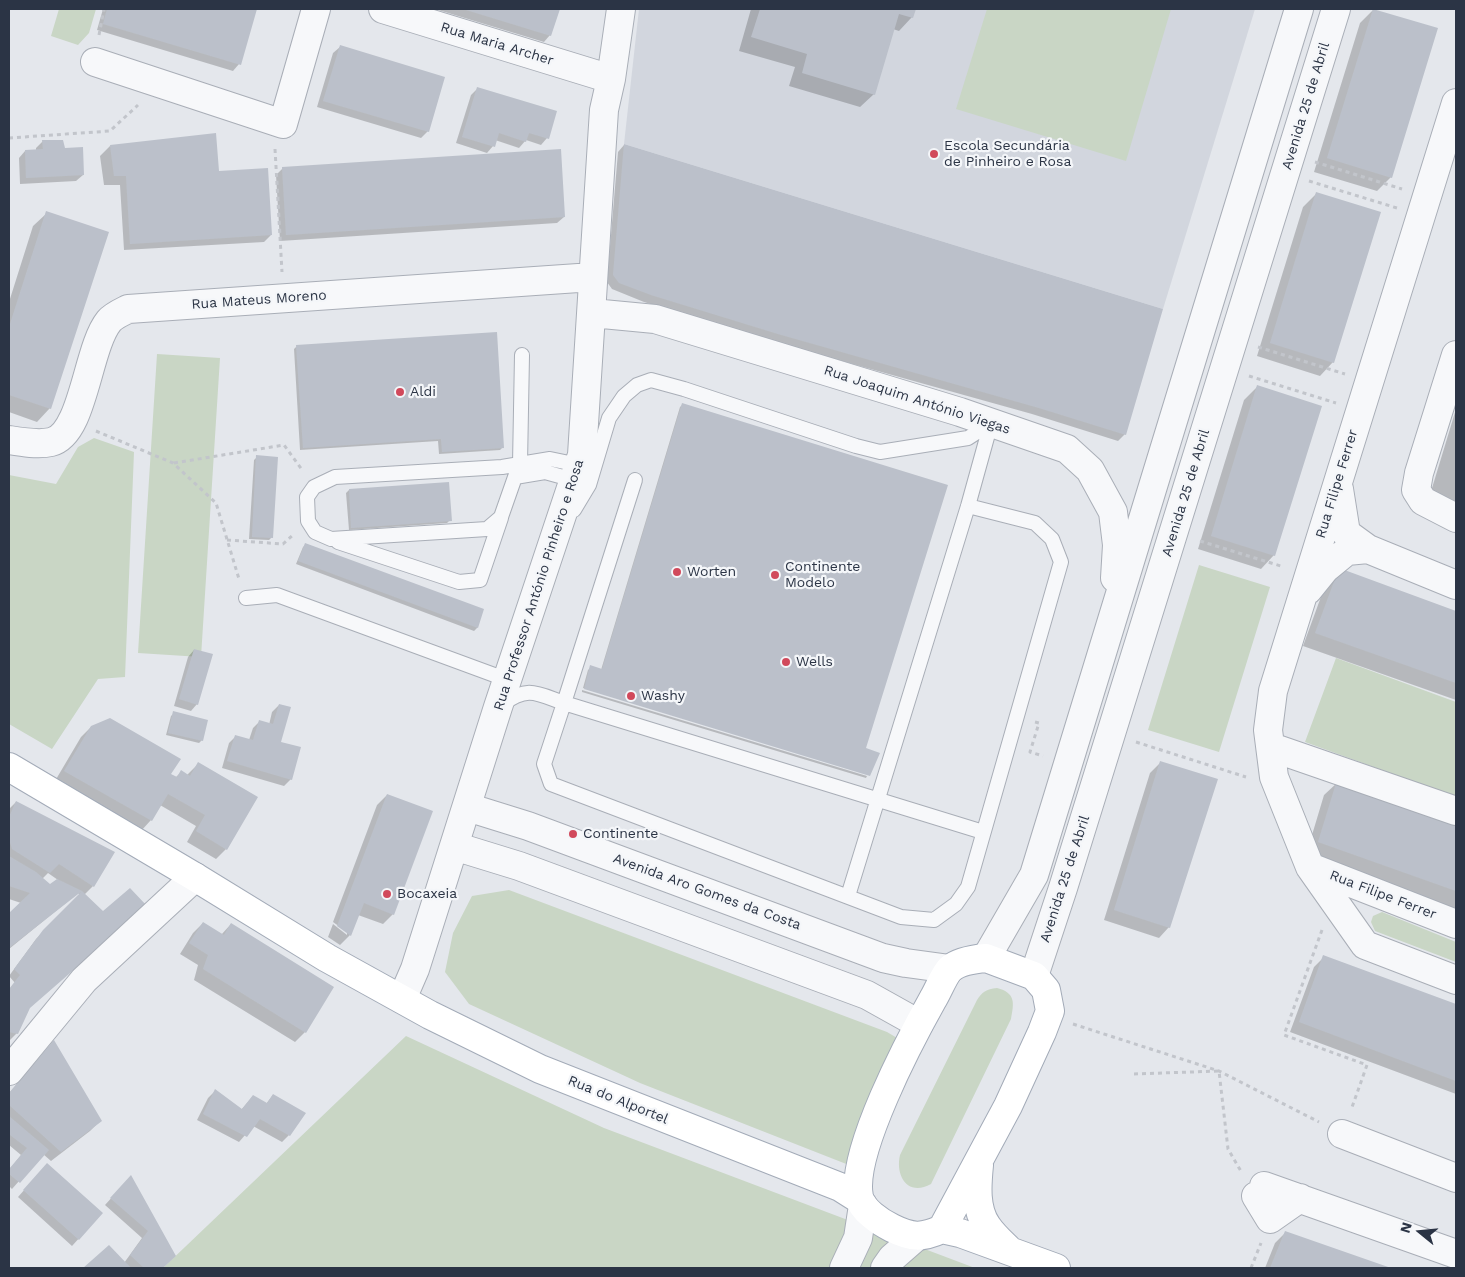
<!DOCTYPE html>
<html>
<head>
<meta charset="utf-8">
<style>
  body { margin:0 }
  #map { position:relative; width:1465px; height:1277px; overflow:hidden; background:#e4e7ec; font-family:"Work Sans",sans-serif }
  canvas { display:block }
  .frame { position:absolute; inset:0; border:10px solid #2b3445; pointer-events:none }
  .north { position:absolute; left:1395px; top:1207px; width:50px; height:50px; -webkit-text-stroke:4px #f4f6f9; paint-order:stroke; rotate:287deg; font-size:14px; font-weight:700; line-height:20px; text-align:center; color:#2b3445 }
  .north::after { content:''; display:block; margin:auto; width:18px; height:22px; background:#2b3445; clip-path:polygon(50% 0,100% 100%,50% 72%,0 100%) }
</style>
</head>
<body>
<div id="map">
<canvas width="1465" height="1277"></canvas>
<div class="frame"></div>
<div class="north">N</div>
</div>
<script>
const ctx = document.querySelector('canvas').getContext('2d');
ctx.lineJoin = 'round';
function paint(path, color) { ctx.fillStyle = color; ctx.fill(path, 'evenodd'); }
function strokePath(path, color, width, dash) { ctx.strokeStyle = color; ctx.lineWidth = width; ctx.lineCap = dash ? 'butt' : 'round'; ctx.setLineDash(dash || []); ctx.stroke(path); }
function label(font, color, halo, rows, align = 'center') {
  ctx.font = font + ' "Work Sans",sans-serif'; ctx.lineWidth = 4.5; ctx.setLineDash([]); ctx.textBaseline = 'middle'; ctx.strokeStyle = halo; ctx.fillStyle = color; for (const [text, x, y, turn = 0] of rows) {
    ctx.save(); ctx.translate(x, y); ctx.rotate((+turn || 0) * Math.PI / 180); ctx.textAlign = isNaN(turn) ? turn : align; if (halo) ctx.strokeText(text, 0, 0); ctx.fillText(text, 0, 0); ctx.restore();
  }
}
paint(new Path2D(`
  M639,9H1255L1163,309L624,144Z`), '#d2d6de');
paint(new Path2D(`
  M59,9H96L89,33L78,45L51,36Z
  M987,9H1171L1126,161L956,109Z
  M157,354L220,358L201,657L138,653Z
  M94,438L134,452L125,677L98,679L52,749L9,724V475L56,484L78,447Z
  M1199,565L1270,587L1219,752L1148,730Z
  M1336,658L1456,702V797L1305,742Z
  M509,890L887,1032L909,1045L859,1169L640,1083L469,1004L445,972L453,933L472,896Z
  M1382,912L1456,942V962L1375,931L1371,922L1373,916Z
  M997,988C1016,993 1014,1003 1011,1019L931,1184C908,1197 895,1176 900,1155L977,1000C982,992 986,989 997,988Z
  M406,1036L604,1128L975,1268H163Z`), '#c9d6c5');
paint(new Path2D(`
  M103,9H256L239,64L233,71L97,30Z
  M435,9H558L550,35L544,42Z
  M751,9H915L912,17L899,31L893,29L874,94L860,107L789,86L795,67L739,51Z
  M1374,9L1391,177L1377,191L1314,172L1360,23Z
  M340,47L428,131L421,138L317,107L333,53Z
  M478,88L547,138L541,145L526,140L519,148L495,140L493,146L487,153L456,143L471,95Z
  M43,141L64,149L83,175L76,181L20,184L19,158L25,151H36V148Z
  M624,145L1125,434L1118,441L1032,414L806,351L644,302L612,289L607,282L618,152Z
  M110,146L218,172L271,235L264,242L124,250L120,185H104L100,156Z
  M283,168L564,217L557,223L280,241L276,175Z
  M1316,194L1333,362L1320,376L1257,356L1303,207Z
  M47,213L50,408L37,422L9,412V302L33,226Z
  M297,346L503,447L500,450L439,454L438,441L300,450L294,349Z
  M1257,387L1274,555L1261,569L1198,549L1244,400Z
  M683,404L865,748L869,774L583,688L588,670L591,667L601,670L680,407Z
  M1456,409V506L1429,498Z
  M257,457L272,537L269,540L249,539L254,460Z
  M349,490L450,520L447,523L349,530L346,493Z
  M306,544L483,610L477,628L474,631L296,564L303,547Z
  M1340,569L1456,613V700L1303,646L1326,583Z
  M194,650L197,704L191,711L174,706L188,657Z
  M582,690L867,776L866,778L582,692Z
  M279,705L280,743L291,779L284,786L222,768L229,743L235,737L249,740L253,728L259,722L269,725L272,712Z
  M174,713L202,740L199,743L166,735L171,716Z
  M91,727L175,778L181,772L187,775L198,764L226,849L216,859L187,842L196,826L160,805L151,820L141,831L55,781L81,737Z
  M1160,763L1169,927L1159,938L1104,920L1150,773Z
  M1338,782L1456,823V909L1306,855L1324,795Z
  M387,795L393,914L383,924L358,915L350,935L340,945L328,937L333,924L347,935V932L333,922L377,805Z
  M16,802L93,886L84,895L17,1033L9,1041V990L15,983L9,976L36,939L80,895L78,893L9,949V915L21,903L9,899V809ZM48,873L58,880L50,886L42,879Z
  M203,923L221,935L231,924L332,987L305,1032L295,1042L194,980L198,965L180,954L193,933Z
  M1324,957L1456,1006V1094L1290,1032L1314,967Z
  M53,1042L100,1121L90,1131L51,1161L43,1154L12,1189L9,1186V1170L21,1155L9,1145V1093Z
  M215,1091L241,1110L253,1096L266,1104L273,1095L289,1135L282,1142L253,1126L239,1142L197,1120L208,1098Z
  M41,1171L102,1213L72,1246L18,1197Z
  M124,1184L175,1255L162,1268H85L109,1246L124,1263L142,1238L105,1205Z
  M1285,1233L1386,1268H1265L1275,1243Z`), '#0003');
paint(new Path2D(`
  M107,9H257L241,65L103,24Z
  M463,9H560L551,36Z
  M760,9H916L913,18L899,14L875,95L802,73L807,54L751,37Z
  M1373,9L1438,28L1392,178L1327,158Z
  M340,45L445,77L429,132L323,101Z
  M477,87L557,111L549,139L529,133L526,142L499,133L495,147L462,137Z
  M216,133L219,171L268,168L272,235L130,244L126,176H114L110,145Z
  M42,140H63L65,148L83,147L84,175L26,178L25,150L43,149Z
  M624,144L1163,309L1126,435L1039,408L778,334L651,295L619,283L613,275Z
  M561,149L565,217L286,235L282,167Z
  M1316,192L1381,212L1334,363L1270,343Z
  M46,211L109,232L51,409L9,395V327Z
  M497,332L504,448L442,452L441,439L303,448L296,345Z
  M1257,385L1322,406L1275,556L1211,536Z
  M682,403L948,485L866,748L880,753L870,776L584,689L590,665L602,669Z
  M256,455L278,457L273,538L252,537Z
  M449,482L452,521L351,528L349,489Z
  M305,543L484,609L478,628L298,561Z
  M1339,568L1456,611V683L1315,633Z
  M194,649L213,654L198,705L179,699Z
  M279,704L291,707L281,742L301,747L292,780L227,761L235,735L253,740L259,720L273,724Z
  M173,711L208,720L203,741L168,733Z
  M110,718L181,759L171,774L177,777L181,770L190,776L198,762L258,797L227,850L196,831L205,815L168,794L152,821L64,771L91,726Z
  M1160,761L1218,779L1170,928L1114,910Z
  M1337,780L1456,822V891L1318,842Z
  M387,794L433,811L394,915L364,903L351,936L337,926Z
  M16,801L115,852L94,887L59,864L50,873L12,849L9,839V817Z
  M9,856L36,872L50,884L57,879L82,891L103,911L130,888L147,906L30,1008L18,1034L9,1032V989L20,975L14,969L43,930L82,891L9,948V913L30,893L9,886Z
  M203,922L224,935L231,923L334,987L306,1033L203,969L208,955L189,943Z
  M1323,955L1456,1004V1081L1299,1022Z
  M54,1040L102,1121L61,1152L9,1105V1093Z
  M215,1089L242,1109L253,1095L267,1103L273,1094L306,1113L290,1136L260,1119L247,1137L203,1114Z
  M9,1116L49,1150L20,1183L9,1174V1169L27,1148L10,1135L9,1137Z
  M47,1163L103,1213L79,1240L23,1190Z
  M131,1175L176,1256L163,1268H144L130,1255L148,1231L110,1198Z
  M1285,1231L1391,1268H1270Z
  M109,1245L131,1268H83Z`), '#bbc0ca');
const lane = new Path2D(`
  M517,471L520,464L522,355
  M574,480L545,472L515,477L501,517L487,529L331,539L315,532L308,521L307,497L314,487L335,477L502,467L550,459L579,465
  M635,480L564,703L983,832
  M574,510L589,485L609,418L624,396L637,385L651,380L684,389L856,446L880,452L968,438L991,423
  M338,542L459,582L480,580L501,518
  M246,598L277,595L508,680
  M503,704C528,685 538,694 564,703L544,764L551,784L901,917L934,920L956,904L968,887L1061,562L1052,539L1035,523L968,506
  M848,896L968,506L991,423`);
const street = new Path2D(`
  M383,9L611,79
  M95,62L283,124L316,9
  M1456,103L1273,691L1268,730L1274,777L1310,867L1365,945L1456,980
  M592,313L655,319L960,412L1067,449L1090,470L1113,512L1117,545L1115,578
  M1456,355L1419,473L1416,490L1423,501L1456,518
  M9,440C21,442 38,445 51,442C84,434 87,348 109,321C113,316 122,312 128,309L593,277
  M1339,489L1346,533L1368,549
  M1308,590L1325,569L1347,551L1368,549L1456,585
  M1271,747L1456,811
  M467,807L528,826L883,958L906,963L950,969
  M454,846L519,866L867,995L919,1024
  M1310,867L1456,924
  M986,958L1034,875L1299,9
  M1034,976L1063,888L1336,9
  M402,999L415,969L498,707L582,455L604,110L611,79L621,9
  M9,1071L84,980L195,877
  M1342,1134L1456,1178
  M1264,1186L1456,1254
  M1256,1196L1270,1219L1300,1198
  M844,1268L858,1238L863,1205
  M885,1268L892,1258L916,1237`);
const primary = new Path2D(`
  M9,767L195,877L327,958L430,1015L540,1069L840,1187L859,1199
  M986,958L1034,976L1046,990L1050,1011L1042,1032L1008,1106L942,1229C922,1238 912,1238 892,1228C880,1222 862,1210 859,1197C850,1153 910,1040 933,999C938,991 944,975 950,969C959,961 975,959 986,958Z
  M979,1165C977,1185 975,1209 987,1226C993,1235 1001,1242 1008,1249
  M942,1229L960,1233L1056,1268`);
strokePath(lane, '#a9aeb7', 16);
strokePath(street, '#a9aeb7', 30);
strokePath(primary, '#a3abb8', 30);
strokePath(new Path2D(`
  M99,35L104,9
  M9,138L110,131L138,105
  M275,149L282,272
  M1315,162L1402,189
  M1309,181L1397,208
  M1258,347L1345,374
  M1249,376L1336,403
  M96,431L173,463L216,503L239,579
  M174,463L284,445L303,471
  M227,540L283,544L294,534
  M1200,541L1284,567
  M1035,722L1039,723L1030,752L1043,756
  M1136,742L1246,777
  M1322,930L1284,1035L1367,1065L1351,1110
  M1073,1024L1219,1071L1319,1122
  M1134,1074L1219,1071L1228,1149L1242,1173
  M1251,1268L1261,1243`), '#c2c5cb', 3, [4, 4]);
strokePath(lane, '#f7f8fa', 14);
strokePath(street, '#f7f8fa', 28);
strokePath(primary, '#fff', 28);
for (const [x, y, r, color] of [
  [934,154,5,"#d1495b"],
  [400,392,5,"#d1495b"],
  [677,572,5,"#d1495b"],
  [775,575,5,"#d1495b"],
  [786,662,5,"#d1495b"],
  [631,696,5,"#d1495b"],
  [573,834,5,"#d1495b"],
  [387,894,5,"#d1495b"]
]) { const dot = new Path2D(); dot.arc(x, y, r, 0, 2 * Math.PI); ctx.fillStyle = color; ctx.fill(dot); strokePath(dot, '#f4f6f9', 2); }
label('14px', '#2b3445', '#f4f6f9', [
  ["Rua Maria Archer",497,44,17],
  ["Avenida 25 de Abril",1306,106,-73],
  ["Rua Mateus Moreno",259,300,-4],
  ["Rua Joaquim António Viegas",917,400,18],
  ["Rua Filipe Ferrer",1337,484,-73],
  ["Avenida 25 de Abril",1186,493,-73],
  ["Rua Professor António Pinheiro e Rosa",539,585,-72],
  ["Avenida 25 de Abril",1065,879,-72],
  ["Avenida Aro Gomes da Costa",707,892,20],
  ["Rua Filipe Ferrer",1383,895,21],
  ["Rua do Alportel",618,1100,22]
]);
label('14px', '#2b3445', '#f4f6f9', [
  ["Escola Secundária",944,146],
  ["de Pinheiro e Rosa",944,162],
  ["Aldi",410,392],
  ["Continente",785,567],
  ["Modelo",785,583],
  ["Worten",687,572],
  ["Wells",796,662],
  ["Washy",641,696],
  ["Continente",583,834],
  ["Bocaxeia",397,894]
], 'left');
</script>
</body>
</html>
